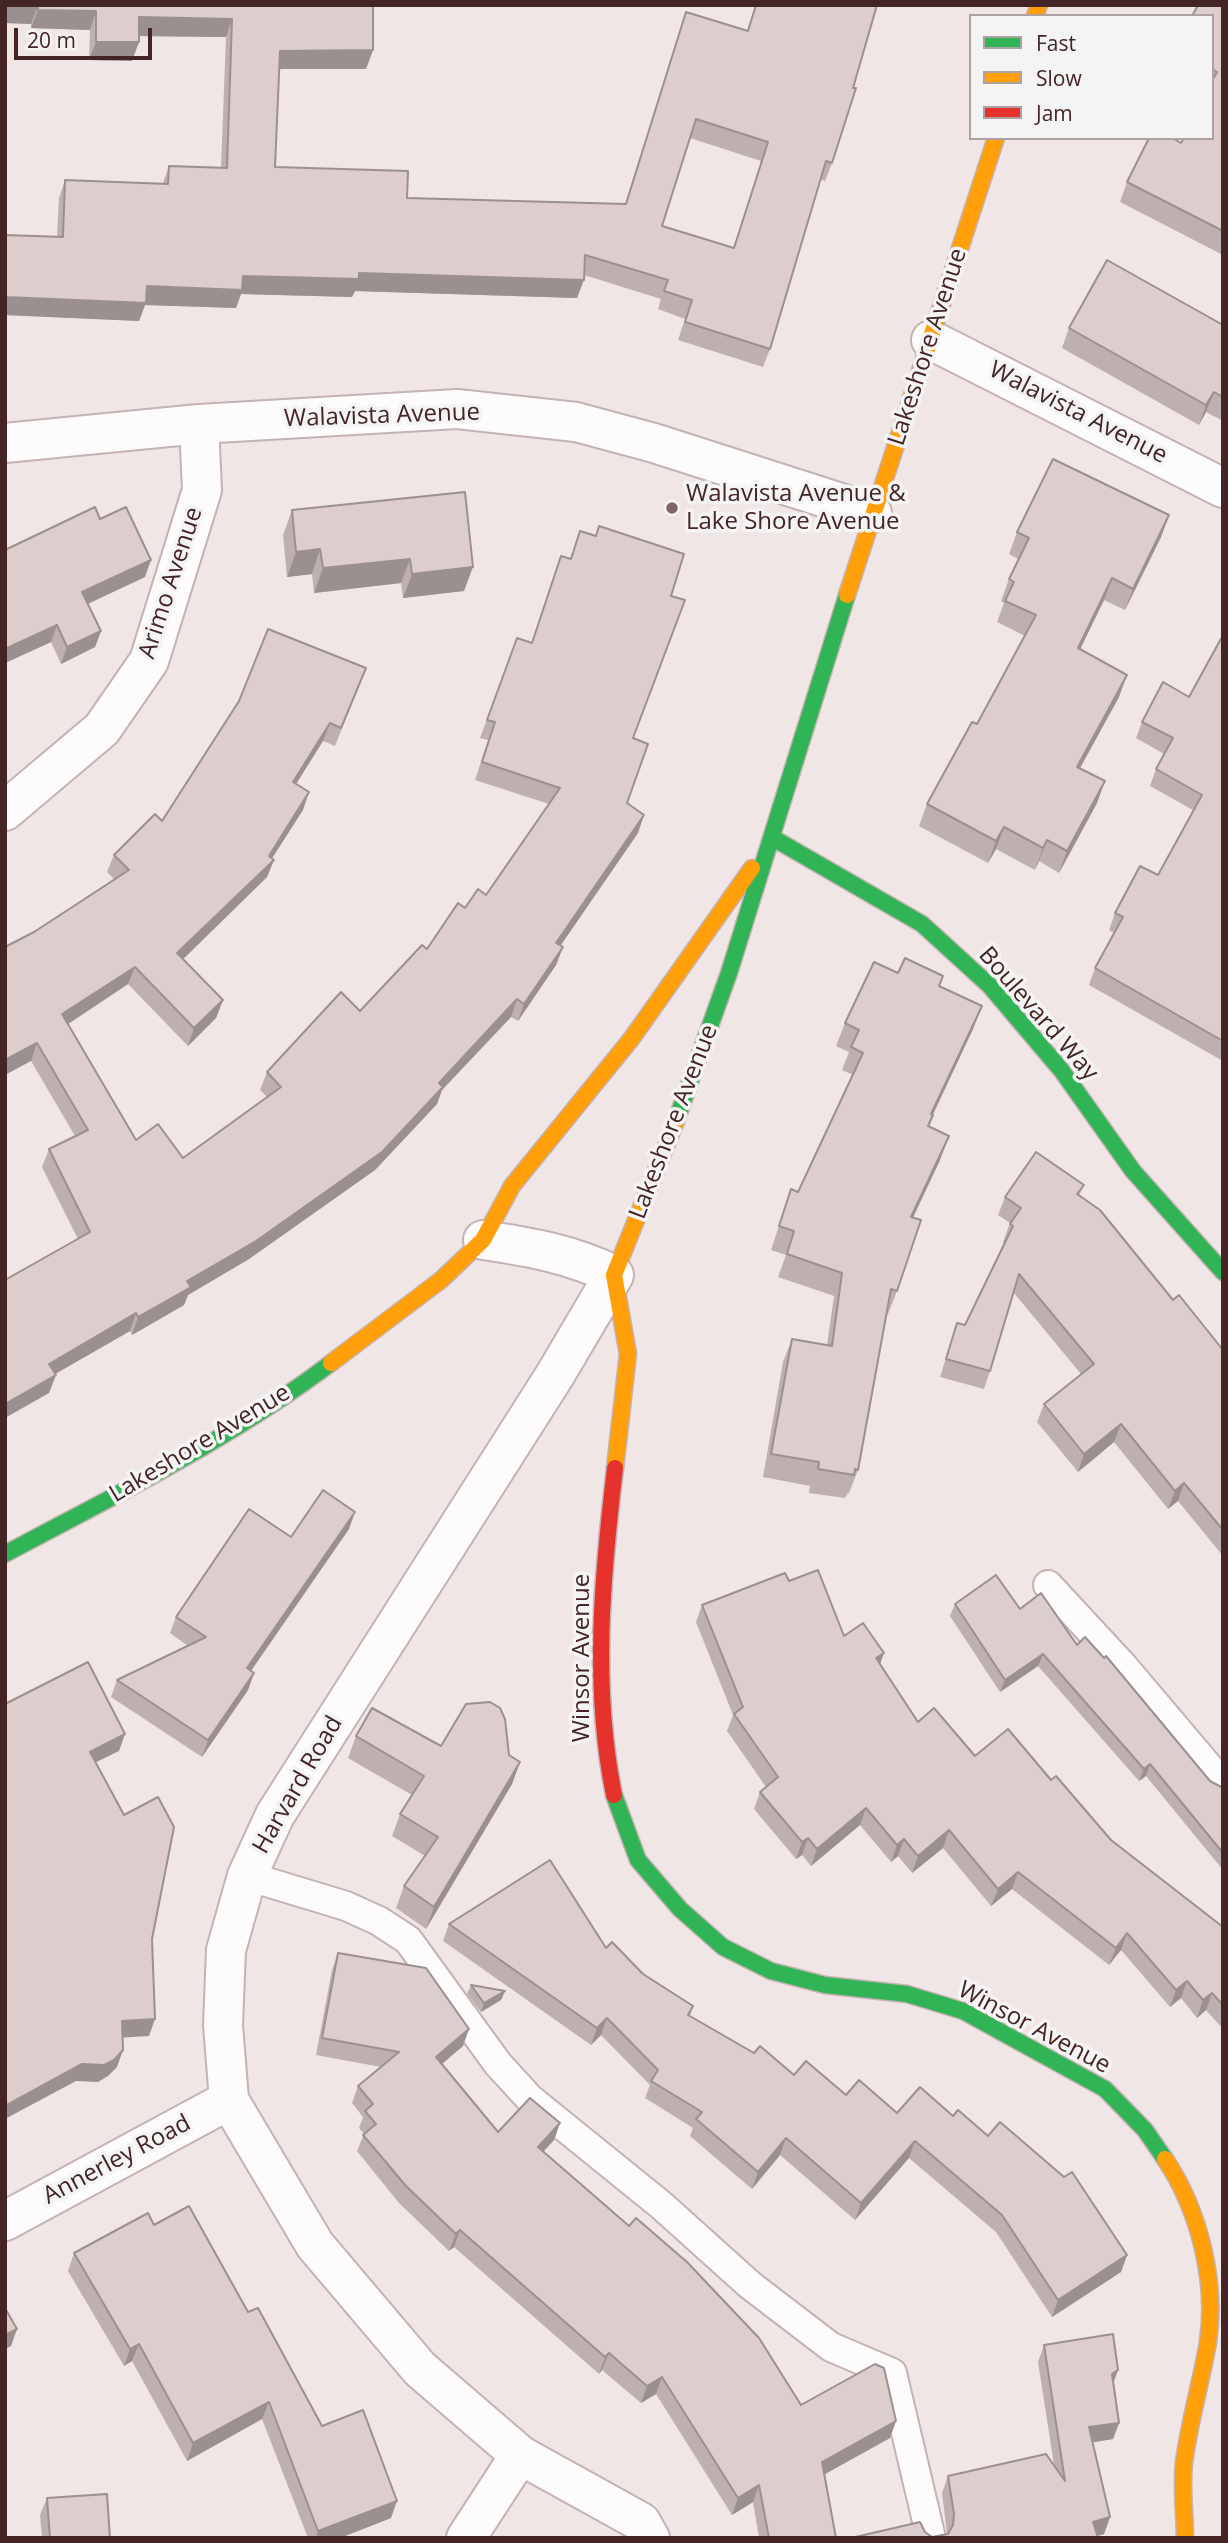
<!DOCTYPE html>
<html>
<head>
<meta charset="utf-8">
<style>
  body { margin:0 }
  #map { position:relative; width:1228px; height:2543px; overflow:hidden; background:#f0e6e6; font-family:"Open Sans",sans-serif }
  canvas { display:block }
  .frame { position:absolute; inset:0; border:7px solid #442424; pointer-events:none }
  .legend { position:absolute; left:969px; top:14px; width:245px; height:126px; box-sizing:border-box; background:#f4f4f4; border:2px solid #aea1a1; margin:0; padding:9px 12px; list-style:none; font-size:21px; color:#442424 }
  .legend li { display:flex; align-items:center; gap:14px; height:35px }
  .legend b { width:35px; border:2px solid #aea1a1 }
  .scale { position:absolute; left:14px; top:28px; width:138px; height:32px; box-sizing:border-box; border:4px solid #442424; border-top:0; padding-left:9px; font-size:21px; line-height:24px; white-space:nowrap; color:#442424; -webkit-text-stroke:5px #f4f4f4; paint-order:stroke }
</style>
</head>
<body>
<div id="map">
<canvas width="1228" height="2543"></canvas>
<div class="frame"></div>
<ul class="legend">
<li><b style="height:9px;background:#30b455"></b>Fast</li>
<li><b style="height:9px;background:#ff9f0a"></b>Slow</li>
<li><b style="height:9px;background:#e5322d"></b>Jam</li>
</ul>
<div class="scale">20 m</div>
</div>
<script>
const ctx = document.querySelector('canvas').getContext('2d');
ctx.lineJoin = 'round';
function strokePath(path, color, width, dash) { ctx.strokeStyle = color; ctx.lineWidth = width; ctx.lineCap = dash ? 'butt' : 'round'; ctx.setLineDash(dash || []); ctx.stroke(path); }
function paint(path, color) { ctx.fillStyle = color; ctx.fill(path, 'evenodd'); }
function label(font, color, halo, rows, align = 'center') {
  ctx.font = font + ' "Open Sans",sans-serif'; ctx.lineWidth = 7; ctx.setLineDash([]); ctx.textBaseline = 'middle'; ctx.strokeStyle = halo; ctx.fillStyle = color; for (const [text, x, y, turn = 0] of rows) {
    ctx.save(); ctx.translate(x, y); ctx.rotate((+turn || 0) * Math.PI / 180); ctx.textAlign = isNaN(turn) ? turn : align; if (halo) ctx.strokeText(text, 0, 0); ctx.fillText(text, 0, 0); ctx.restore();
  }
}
const lane = new Path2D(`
  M1048,1585L1124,1667L1223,1784
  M247,1876L346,1906L379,1921L408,1940L498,2064L530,2099L661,2205L750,2285L831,2347L892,2373L931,2538`);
const street = new Path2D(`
  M931,340L1223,488
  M5,443L199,424L457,409L576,422L654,443L872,513
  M5,811L102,729L149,661L202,490L199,424
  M483,1240C530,1247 571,1254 614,1275L555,1375L275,1815L247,1876L226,1950L223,2025L229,2100L315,2245L420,2369L520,2455L641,2522L650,2538
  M5,2221L229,2100
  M466,2538L520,2455`);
const fast = new Path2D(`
  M773,838L922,924L990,986L1062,1071L1133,1171L1223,1272
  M676,1121L729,973L847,595
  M5,1554C115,1495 231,1439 331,1363
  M614,1795L638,1860L680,1909L723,1947L771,1971L825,1985L907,1994L963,2011L1105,2089L1145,2130L1165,2159`);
const slow = new Path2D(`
  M1035,16L1039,5
  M847,595L996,138
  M331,1363L441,1280L483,1240L512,1186L632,1038L752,868
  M615,1468L628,1354L614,1275L676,1121
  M1165,2159C1199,2210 1217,2281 1208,2342C1201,2383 1189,2423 1184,2463C1181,2487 1185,2514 1185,2538`);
const jam = new Path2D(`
  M614,1795C592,1687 602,1577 615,1468`);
strokePath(lane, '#c5b2b2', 32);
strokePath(street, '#c5b2b2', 42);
strokePath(fast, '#c5b2b2', 19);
strokePath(slow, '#c5b2b2', 19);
strokePath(jam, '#c5b2b2', 19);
strokePath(lane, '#fdfbfb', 28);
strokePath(street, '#fdfbfb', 38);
strokePath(fast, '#30b455', 16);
strokePath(slow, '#ff9f0a', 16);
strokePath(jam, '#e5322d', 16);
paint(new Path2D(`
  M5,5H373V50L366,69H279L275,167L407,198L625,204L686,12L747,31L756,5H877L832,163L825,181L820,179L770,349L763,367L678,340L685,319L658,309L661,299L584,275L577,298L355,291L352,297L241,294L236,308L145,305L139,321L5,315V235L57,237L59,198L65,180L163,183L169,166L221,167L226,37L139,36L132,61L89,60L90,30L31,28V24L5,23ZM690,138L761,161L734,248L662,226Z
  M1223,5V255L1120,202L1127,182L1181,143L1212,138V16Z
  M1223,325V421L1206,412L1199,425L1062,348L1069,328Z
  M465,492L464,591L403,598L401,583L314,593L312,574L287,577L283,535L292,510Z
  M1169,515L1161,537L1125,610L1104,600L1080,649L1119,697L1080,768L1097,803L1059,873L1039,861L1035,870L996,849L988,863L919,826L927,804L977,724L1025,636L997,622L1004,603L1001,601L1009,579L1018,559L1009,554L1017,532Z
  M100,519L145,577L88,604L101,631L95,647L61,664L51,642L5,663Z
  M580,531L671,596L633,738L627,803L638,833L560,945L563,947L556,965L518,1021L511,1017L442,1090L437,1104L375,1170L249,1259L188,1295L184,1305L132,1335L130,1331L55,1374L56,1375L49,1393L78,1239L42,1167L49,1149L75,1136L31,1061L34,932L114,879L107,872L114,855L162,821L366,668L335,746L323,741L296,784L303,810L272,858L274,860L267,877L183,959L223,1000L216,1018L188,1046L128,984L68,1024L136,1140L183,1158L267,1097L260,1090L267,1072L360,1011L427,949L465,908L486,895L549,804L475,780L488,740L480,738L517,638L532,643L570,559Z
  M1223,635V1061L1089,985L1095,968L1114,933L1109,930L1115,913L1158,875L1193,810L1150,786L1156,769L1164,754L1136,738L1142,722L1189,697Z
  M898,973L940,987L973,1029L933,1115L929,1127L940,1160L913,1218L897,1291L888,1314L886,1313L858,1470L849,1493H848L845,1498L809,1493L810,1486L763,1477L783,1362L792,1339L827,1345L834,1296L778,1277L786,1255L771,1250L791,1189L798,1192L853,1075L842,1070L849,1052L836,1046L845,1023Z
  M1084,1185L1079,1196L1173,1300L1223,1350V1556L1178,1501L1168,1509L1114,1442L1078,1472L1037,1422L1044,1404L1081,1374L1014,1293L990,1371L984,1389L940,1377L957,1323L965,1325L1004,1243L1003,1242L1010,1223L998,1215L1005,1197Z
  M349,1529L251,1671L254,1673L248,1690L202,1757L111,1697L117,1680L188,1646L170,1633L176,1617L291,1537Z
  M789,1581L844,1636L880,1664L918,1722L975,1756L1051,1780L1111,1840L1223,1927V2029L1206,2010L1197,2018L1181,1998L1170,2007L1121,1950L1109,1965L1012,1889L991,1906L943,1848L912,1873L898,1856L891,1862L860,1825L811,1866L802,1855L796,1859L754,1809L760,1792L766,1787L727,1731L733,1715L696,1622L702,1605Z
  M955,1604L1020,1609L1077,1645L1210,1781L1223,1788V1870L1146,1776L1139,1781L1038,1666L1000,1692L950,1616Z
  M356,1736L509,1755L520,1762L512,1784L426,1929L396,1908L404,1886L425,1856L392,1836L400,1814L412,1795L348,1758Z
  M449,1924L606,1948L643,1974L693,2006L690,2016L754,2053L794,2075L846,2095L897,2113L953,2116L1127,2255L1121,2272L1052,2317L996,2232L909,2158L855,2220L780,2155L752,2189L690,2136L693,2128L645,2098L650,2085L601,2035L591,2045L443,1941Z
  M338,1953L463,2046L442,2064L498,2132L560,2123L554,2140L543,2152L801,2405L896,2421L890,2438L825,2474L836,2538H759L753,2502L732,2515L656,2394L641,2403L602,2370L599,2374L454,2247L449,2251L399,2203L357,2151L364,2134L359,2128L363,2117L352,2103L358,2086L381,2067L316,2055L332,1970Z
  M471,1985L505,1991L501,2000L481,2012L467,1994Z
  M154,2225L248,2312L322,2426L391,2518L340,2538H308L262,2419L187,2461L132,2361L124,2366L68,2271L74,2253Z
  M1044,2345L1114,2383L1119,2423L1113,2439L1092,2442L1110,2517L1104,2534L1097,2536L851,2538L925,2532L932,2537L947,2534L942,2493L948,2476L1054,2465L1038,2362Z
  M47,2498L110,2538H42L40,2515Z`), '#beb0b0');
paint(new Path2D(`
  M5,5H18L38,6L31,24L5,23Z
  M38,10L96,11L90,30L31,28Z
  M139,17L232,19L226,37L132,36Z
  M96,42H139L132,61L89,60Z
  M373,50L366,69H273L280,51Z
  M359,273L584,280L577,298L355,291L352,297L241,294L236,308L145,305L139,321L5,315V297L147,286L243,276Z
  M1214,392L1206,412L1199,425L1206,405Z
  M1169,515L1161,537L1125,610L1133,589Z
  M320,549L312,574L287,577L296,552Z
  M410,559L401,583L314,593L323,568Z
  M151,560L145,577L76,609L82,592Z
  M473,567L464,591L403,598L412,574Z
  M1112,578L1104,600L1070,670L1078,648Z
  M57,625L51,642L5,663V649Z
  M101,631L95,647L61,664L67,647Z
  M1127,675L1119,697L1069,788L1077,767Z
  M330,723L323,741L286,800L293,782Z
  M1105,781L1097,803L1059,873L1067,851Z
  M309,792L303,810L267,866L274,860L267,877L171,971L177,953L269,856Z
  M644,815L638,833L550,961L556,943Z
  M1004,827L996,849L988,863L996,841Z
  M1047,840L1039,861L1035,870L1043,848Z
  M563,947L556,965L518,1021L524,1004Z
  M135,967L128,984L56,1032L62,1014Z
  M517,999L511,1017L442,1090L437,1104L375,1170L249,1259L188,1295L184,1305L132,1335L138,1317L187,1281L439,1083Z
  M223,1000L216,1018L188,1046L194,1028Z
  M982,1006L973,1029L922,1137L931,1114Z
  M37,1043L31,1061L5,1075V1060Z
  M949,1136L940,1160L902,1240L911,1217Z
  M136,1313L130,1331L43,1381L49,1364Z
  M56,1375L49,1393L5,1418V1404Z
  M1121,1424L1114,1442L1078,1472L1084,1454Z
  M1184,1483L1178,1501L1168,1509L1175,1491Z
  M355,1512L349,1529L241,1685L247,1668Z
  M884,1653L878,1670L876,1658Z
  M1043,1654L1038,1666L1000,1692L1005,1680Z
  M254,1673L248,1690L202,1757L208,1740Z
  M125,1734L119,1751L84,1768L90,1752Z
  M520,1762L512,1784L426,1929L434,1907Z
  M1150,1764L1146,1776L1139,1781L1144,1769Z
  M866,1808L860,1825L811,1866L817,1849Z
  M949,1830L943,1848L912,1873L918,1856Z
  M808,1838L802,1855L796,1859L802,1842Z
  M904,1839L898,1856L891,1862L897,1845Z
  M1018,1872L1012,1889L991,1906L998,1889Z
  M1127,1933L1121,1950L1109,1965L1116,1948Z
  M1187,1981L1181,1998L1170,2007L1176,1990Z
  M505,1991L501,2000L481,2012L484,2003Z
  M1212,1993L1206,2010L1197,2018L1203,2000Z
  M607,2018L601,2035L591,2045L597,2028Z
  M155,2019L149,2036L116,2038L122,2021Z
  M469,2029L463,2046L430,2074L436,2057Z
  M123,2050L117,2067L108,2076L98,2082L76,2081L5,2119V2106L82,2064Z
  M560,2123L554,2140L532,2164L538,2147Z
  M786,2138L780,2155L752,2189L758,2172Z
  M915,2141L909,2158L855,2220L861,2203Z
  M460,2230L454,2247L449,2251L456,2234Z
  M1127,2255L1121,2272L1052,2317L1058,2300Z
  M17,2329L11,2346L5,2349V2335Z
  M139,2344L132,2361L124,2366L130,2349Z
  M609,2353L602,2370L599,2374L605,2357Z
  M1118,2370L1112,2387V2374Z
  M662,2377L656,2394L641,2403L647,2386Z
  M269,2402L262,2419L187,2461L193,2443Z
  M896,2421L890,2438L816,2479L822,2462Z
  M1119,2423L1113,2439L1083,2444L1089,2427Z
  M759,2485L753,2502L732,2515L738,2498Z
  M397,2501L391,2518L340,2538H316L318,2531Z
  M1110,2517L1104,2534L1090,2538L1093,2522Z`), '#9b9090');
const building = new Path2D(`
  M18,5H373V50L280,51L275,167L408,171L407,198L626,204L686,12L748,31L756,5H877L853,88H856L832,163L826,161L770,349L685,322L692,300L664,291L668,280L585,255L584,280L359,273V279L243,276L242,290L147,286L146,303L5,297V235L63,237L65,180L168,184L169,166L227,168L232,19L139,17V42H96V11L38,10V6ZM696,119L768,142L734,248L662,226Z
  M1198,5H1223V231L1127,182L1149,138H1172L1181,143L1184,138H1212V81L1217,72L1212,69V16H1192Z
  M1107,260L1223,325V397L1214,392L1206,405L1069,328Z
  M1053,459L1169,515L1133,589L1112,578L1078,648L1127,675L1077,767L1105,781L1067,851L1047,840L1043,848L1004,827L996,841L927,804L972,722L977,724L1036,615L1005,601L1014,582L1009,579L1029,538L1017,532Z
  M465,492L473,567L412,574L410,559L323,568L320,549L296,552L292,510Z
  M95,507L100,519L126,507L151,560L82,592L101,631L67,647L57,625L5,649V550Z
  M599,526L684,554L671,596L685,600L633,738L648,744L627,803L644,815L556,943L563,947L524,1004L517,999L439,1083L443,1087L382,1152L256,1241L187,1281L191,1287L138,1317L136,1313L49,1364L56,1375L5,1404V1280L90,1232L49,1149L88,1130L37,1043L5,1060V947L34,932L129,870L114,855L155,814L162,821L239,701L268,629L366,668L341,728L330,723L293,782L309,792L269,856L274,860L177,953L223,1000L194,1028L135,967L62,1014L136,1140L158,1124L183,1158L281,1087L267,1072L341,992L360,1011L422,945L427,949L458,903L465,908L478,889L486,895L560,788L482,762L495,722L487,720L517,638L532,643L561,556L571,559L580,531L596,536Z
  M1223,635V1041L1095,968L1123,917L1115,913L1140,866L1158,875L1202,795L1156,769L1173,738L1142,722L1163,682L1189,697Z
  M905,958L943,976L939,986L982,1006L931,1114L933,1115L928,1126L949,1136L911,1217L921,1220L897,1291L891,1289L858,1470L855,1469L854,1475L818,1469L819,1462L771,1454L792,1339L832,1346L842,1273L787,1254L794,1231L779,1226L791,1189L798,1192L863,1053L851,1047L859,1030L845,1023L874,962L898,973Z
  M1036,1152L1084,1185L1077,1194L1100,1210L1173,1300L1179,1295L1223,1350V1530L1184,1483L1175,1491L1121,1424L1084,1454L1044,1404L1094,1364L1019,1274L990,1371L946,1359L957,1323L965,1325L1013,1226L1010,1224L1021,1208L1005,1197Z
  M323,1490L355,1512L247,1668L254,1673L208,1740L117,1680L206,1637L176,1617L249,1509L291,1537Z
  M818,1570L844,1636L863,1623L884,1653L876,1658L918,1722L934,1708L975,1756L1008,1729L1051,1780L1056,1776L1111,1840L1223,1927V2005L1212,1993L1203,2000L1187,1981L1176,1990L1127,1933L1116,1948L1018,1872L998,1889L949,1830L918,1856L904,1839L897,1845L866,1808L817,1849L808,1838L802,1842L760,1792L778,1777L734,1714L743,1707L702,1605L785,1573L789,1581Z
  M996,1575L1020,1609L1041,1593L1077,1645L1085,1637L1104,1658L1106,1656L1210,1781L1223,1788V1853L1150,1764L1144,1769L1043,1654L1005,1680L955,1604Z
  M88,1662L125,1734L90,1752L124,1815L158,1797L174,1827L152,1939L155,2019L122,2021L123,2050L114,2060L104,2065L82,2064L5,2106V1704Z
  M490,1702L500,1708L505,1719L509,1755L520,1762L434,1907L404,1886L438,1837L400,1814L424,1776L356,1736L372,1708L441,1746L466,1704Z
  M550,1860L606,1948L612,1942L643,1974L693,2006L688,2015L754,2053L760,2046L794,2075L806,2061L846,2095L859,2080L897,2113L920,2087L953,2116L958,2110L988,2136L1000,2122L1064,2177L1072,2172L1127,2255L1058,2300L1002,2215L915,2141L861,2203L786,2138L758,2172L696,2119L702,2112L651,2081L658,2070L607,2018L597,2028L449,1924Z
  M338,1953L426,1968L469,2029L436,2057L498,2132L530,2098L560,2123L538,2147L629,2226L636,2218L687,2262L759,2338L801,2405L875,2364L884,2368L896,2421L822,2462L836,2538H769L759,2485L738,2498L662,2377L647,2386L609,2353L605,2357L460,2230L456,2234L406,2186L363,2135L376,2124L365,2111L373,2104L358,2086L399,2052L322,2038Z
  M471,1985L505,1991L484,2003Z
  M189,2206L248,2312L258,2308L322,2426L363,2410L397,2501L318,2531L269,2402L193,2443L139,2344L130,2349L74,2253L148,2213L154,2225Z
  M5,2308L17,2329L5,2335Z
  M1113,2334L1118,2370L1112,2374L1119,2423L1089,2427L1110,2517L1093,2522L1098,2538H851L920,2522L925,2532L932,2537L948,2534L953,2525L954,2514L948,2476L1046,2454L1065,2481L1044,2345Z
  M107,2494L110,2538H50L47,2498Z`);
paint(building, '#ddcdcd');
strokePath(building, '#9b9090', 2);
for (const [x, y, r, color] of [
  [672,508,7,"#806868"]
]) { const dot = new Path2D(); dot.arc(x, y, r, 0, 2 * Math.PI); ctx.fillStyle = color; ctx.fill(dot); strokePath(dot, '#f4f4f4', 2.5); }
label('24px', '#442424', '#f4f4f4', [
  ["Lakeshore Avenue",928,347,-72],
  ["Walavista Avenue",1078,413,27],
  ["Walavista Avenue",382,416,-2],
  ["Arimo Avenue",171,583,-72],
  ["Boulevard Way",1038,1014,49],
  ["Lakeshore Avenue",674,1122,-69],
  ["Lakeshore Avenue",200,1444,-31],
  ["Winsor Avenue",582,1658,-90],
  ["Harvard Road",298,1785,-60],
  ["Winsor Avenue",1034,2028,28],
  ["Annerley Road",117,2160,-28]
]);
label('24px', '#442424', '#f4f4f4', [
  ["Walavista Avenue &",686,494],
  ["Lake Shore Avenue",686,522]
], 'left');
</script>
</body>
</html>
